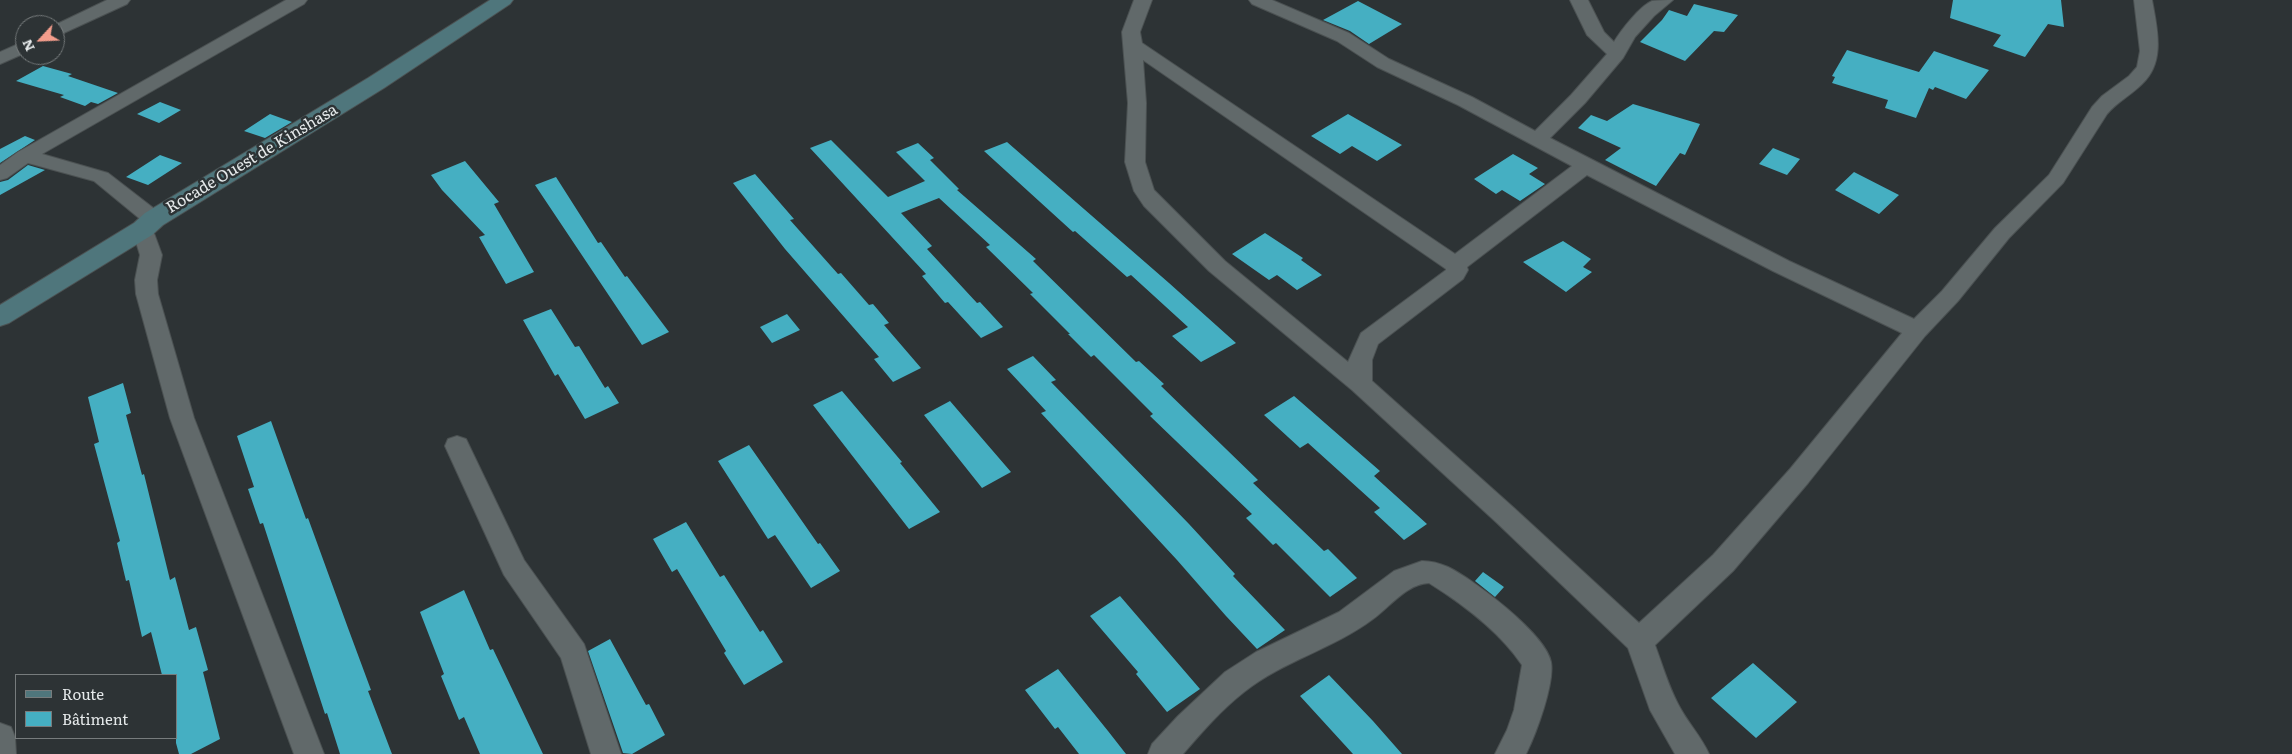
<!DOCTYPE html>
<html>
<head>
<meta charset="utf-8">
<style>
  body { margin:0 }
  #map { position:relative; width:2292px; height:754px; overflow:hidden; background:#2d3335; font-family:Literata,serif }
  canvas { display:block }
  .legend { position:absolute; left:15px; top:674px; width:162px; height:65px; box-sizing:border-box; background:#2d3335; border:1px solid #777c7d; margin:0; padding:6px 9px; list-style:none; font-size:15px; color:#e5e9ea }
  .legend li { display:flex; align-items:center; gap:10px; height:25px }
  .legend b { width:25px; border:1px solid #777c7d }
  .north { position:absolute; left:15px; top:15px; width:50px; height:50px; box-sizing:border-box; background:#2d3335; border:1px solid #777c7d; border-radius:50%; rotate:245deg; font-size:14px; font-weight:700; line-height:20px; text-align:center; color:#e5e9ea }
  .north::after { content:''; display:block; margin:auto; width:18px; height:22px; background:#f49d8c; clip-path:polygon(50% 0,100% 100%,50% 72%,0 100%) }
</style>
</head>
<body>
<div id="map">
<canvas width="2292" height="754"></canvas>
<ul class="legend">
<li><b style="height:6px;background:#4f767c"></b>Route</li>
<li><b style="height:14px;background:#45afc2"></b>Bâtiment</li>
</ul>
<div class="north">N</div>
</div>
<script>
const ctx = document.querySelector('canvas').getContext('2d');
ctx.lineJoin = 'round';
function paint(path, color) { ctx.fillStyle = color; ctx.fill(path, 'evenodd'); }
function strokePath(path, color, width, dash) { ctx.strokeStyle = color; ctx.lineWidth = width; ctx.lineCap = dash ? 'butt' : 'round'; ctx.setLineDash(dash || []); ctx.stroke(path); }
function label(font, color, halo, rows, align = 'center') {
  ctx.font = font + ' Literata,serif'; ctx.lineWidth = 5; ctx.setLineDash([]); ctx.textBaseline = 'middle'; ctx.strokeStyle = halo; ctx.fillStyle = color; for (const [text, x, y, turn = 0] of rows) {
    ctx.save(); ctx.translate(x, y); ctx.rotate((+turn || 0) * Math.PI / 180); ctx.textAlign = isNaN(turn) ? turn : align; if (halo) ctx.strokeText(text, 0, 0); ctx.fillText(text, 0, 0); ctx.restore();
  }
}
paint(new Path2D(`
  M1953,0H2061L2064,27L2048,24L2025,57L1993,46L2001,35L1950,18Z
  M1358,1L1402,24L1369,44L1350,31L1323,20Z
  M1694,4L1738,15L1724,32L1714,31L1685,61L1640,42L1662,20L1669,10L1687,16Z
  M1847,50L1919,72L1934,51L1989,70L1966,99L1935,87L1933,90L1929,88L1916,118L1885,108L1888,100L1832,83L1835,77L1832,76Z
  M43,66L72,74L68,76L118,93L98,104L91,102L85,106L60,97L64,95L16,81Z
  M160,102L181,110L159,123L137,114Z
  M1633,104L1700,124L1685,155L1680,153L1656,186L1605,160L1621,148L1578,128L1591,115L1607,121Z
  M270,114L292,122L265,138L244,131Z
  M1348,114L1402,145L1377,161L1352,146L1340,154L1311,136Z
  M25,136L35,140L0,163V149Z
  M831,140L888,197L925,181L896,152L918,143L934,158L930,160L959,189L957,190L1036,259L1033,261L1136,362L1139,361L1164,384L1161,386L1258,480L1253,483L1324,551L1328,549L1357,578L1330,597L1276,543L1273,545L1246,518L1252,514L1150,416L1153,414L1094,355L1091,357L1068,334H1070L1030,294L1033,293L986,247L990,245L939,198L901,213L932,246L927,249L977,303L980,302L1003,327L981,338L948,302L945,303L922,276L926,274L810,148Z
  M1007,142L1169,283L1236,343L1201,362L1172,336L1188,327L1131,275L1127,277L1075,231L1073,232L984,151Z
  M1773,148L1800,159L1787,175L1759,164Z
  M1513,154L1538,168L1529,174L1545,184L1520,201L1502,190L1496,194L1474,179Z
  M160,155L182,163L148,185L126,177Z
  M465,161L499,202L494,204L534,272L506,284L479,237L485,235L442,190L431,175Z
  M28,165L45,170L0,195V182L8,180Z
  M1854,172L1899,195L1879,214L1835,190Z
  M755,174L794,219L790,220L838,274L841,273L869,305L873,304L889,323L884,325L921,368L893,382L874,359L879,357L785,249L733,183Z
  M556,177L598,243L601,242L625,277L627,276L669,332L642,345L535,185Z
  M1265,233L1303,258L1301,260L1322,275L1297,290L1277,275L1269,280L1232,254Z
  M1563,241L1591,259L1583,267L1592,272L1566,292L1523,262Z
  M551,309L575,347L579,346L605,388L608,386L619,403L585,419L558,374L555,376L523,320Z
  M787,314L800,330L772,343L760,327Z
  M1033,356L1056,380L1051,382L1189,524L1235,574L1233,576L1285,630L1257,649L1226,616L1177,560L1041,413L1046,411L1007,369Z
  M123,383L131,413L126,415L142,475L144,474L170,580L175,577L189,630L196,627L208,670L203,672L220,739L191,754H179L176,743V675H162L151,632L142,637L129,580L126,581L117,543L120,541L94,444L99,442L88,397Z
  M842,391L902,462L900,463L940,512L909,529L813,405Z
  M1294,396L1380,471L1374,476L1427,524L1404,540L1374,512L1380,508L1308,443L1300,448L1264,415Z
  M950,401L986,443L1011,472L982,488L924,415Z
  M271,421L306,519L308,518L348,628L371,690L368,691L392,754H340L327,713L325,714L263,523L260,524L248,489L254,487L237,436Z
  M749,445L818,544L820,543L840,571L811,588L775,535L768,539L718,461Z
  M686,522L720,577L724,575L760,632L763,630L783,662L744,685L724,653L726,651L677,569L672,572L653,539Z
  M1483,572L1504,587L1495,597L1475,581Z
  M464,590L490,650L493,649L543,754H480L464,717L459,720L441,676L444,674L420,612Z
  M1120,596L1200,689L1167,712L1136,674L1138,672L1090,616Z
  M610,639L646,705L649,704L665,735L632,754L623,753L588,651Z
  M1753,663L1797,702L1756,738L1711,698Z
  M1058,669L1108,731L1126,754H1079L1058,727L1055,729L1025,690Z
  M1329,675L1373,721L1402,754H1353L1300,696Z`), '#45afc2');
const minor = new Path2D(`
  M107,0H130L127,4L55,37V25Z
  M286,0H307L304,4L42,154L108,173L161,214L164,219L161,224L151,225L162,255L157,280L158,294L194,418L324,754H294L170,418L136,294L135,280L140,255L132,229L136,224L145,223L94,181L28,163L7,178L0,180V165L18,152Z
  M1134,0H1152L1140,32L1142,43L1455,254L1572,166L1458,105L1377,67L1337,41L1252,4L1249,0H1272L1349,33L1389,59L1472,97L1535,131L1571,95L1607,54L1587,35L1570,0H1588L1604,32L1614,42C1621,30 1640,6 1652,1C1658,0 1667,0 1673,0L1654,16L1635,37L1623,58L1585,103L1550,138L1789,261L1914,319L1942,291L1995,228L2049,175L2092,107L2102,96L2129,76L2137,67L2140,51L2134,0H2152C2157,28 2166,62 2142,84C2131,95 2117,102 2107,114L2063,183L2009,238L1958,301L1925,336L1808,483L1733,571L1655,645C1662,664 1668,685 1678,704C1687,722 1701,736 1709,754H1675L1650,710L1628,648L1496,522L1352,390L1209,271L1144,206L1134,191L1125,162L1128,103L1122,32ZM1143,60L1446,269V270L1361,333L1348,362L1225,261L1154,190L1145,162L1146,103ZM1587,175L1773,271L1902,333L1790,469L1713,555L1639,623L1514,508L1372,381V360L1378,344L1463,279L1468,270L1467,267Z
  M25,41V53L0,64V52Z
  M457,436L466,439L524,560L584,644L621,754H591L561,658L504,575L445,446L448,439Z
  M1422,561C1431,561 1439,563 1448,567C1473,579 1546,634 1551,662C1555,683 1536,734 1526,754H1495L1507,730L1514,710L1522,665C1499,631 1464,605 1429,583C1406,584 1390,607 1373,619C1333,649 1283,661 1244,692C1221,710 1202,732 1183,754H1148L1152,744L1178,716L1225,672L1256,652L1339,612L1394,571Z
  M0,723L11,727L15,737L16,754H0Z`);
const secondary = new Path2D(`
  M490,0H513L510,4L384,88L163,225L152,235L9,323L0,326V305L134,223L145,213L368,78Z`);
strokePath(minor, '#4b5152', 2);
strokePath(secondary, '#4b5152', 2);
paint(minor, '#61696a');
paint(secondary, '#4f767c');
label('16px', '#e5e9ea', '#2d3335', [
  ["Rocade Ouest de Kinshasa",252,159,-31]
]);
</script>
</body>
</html>
